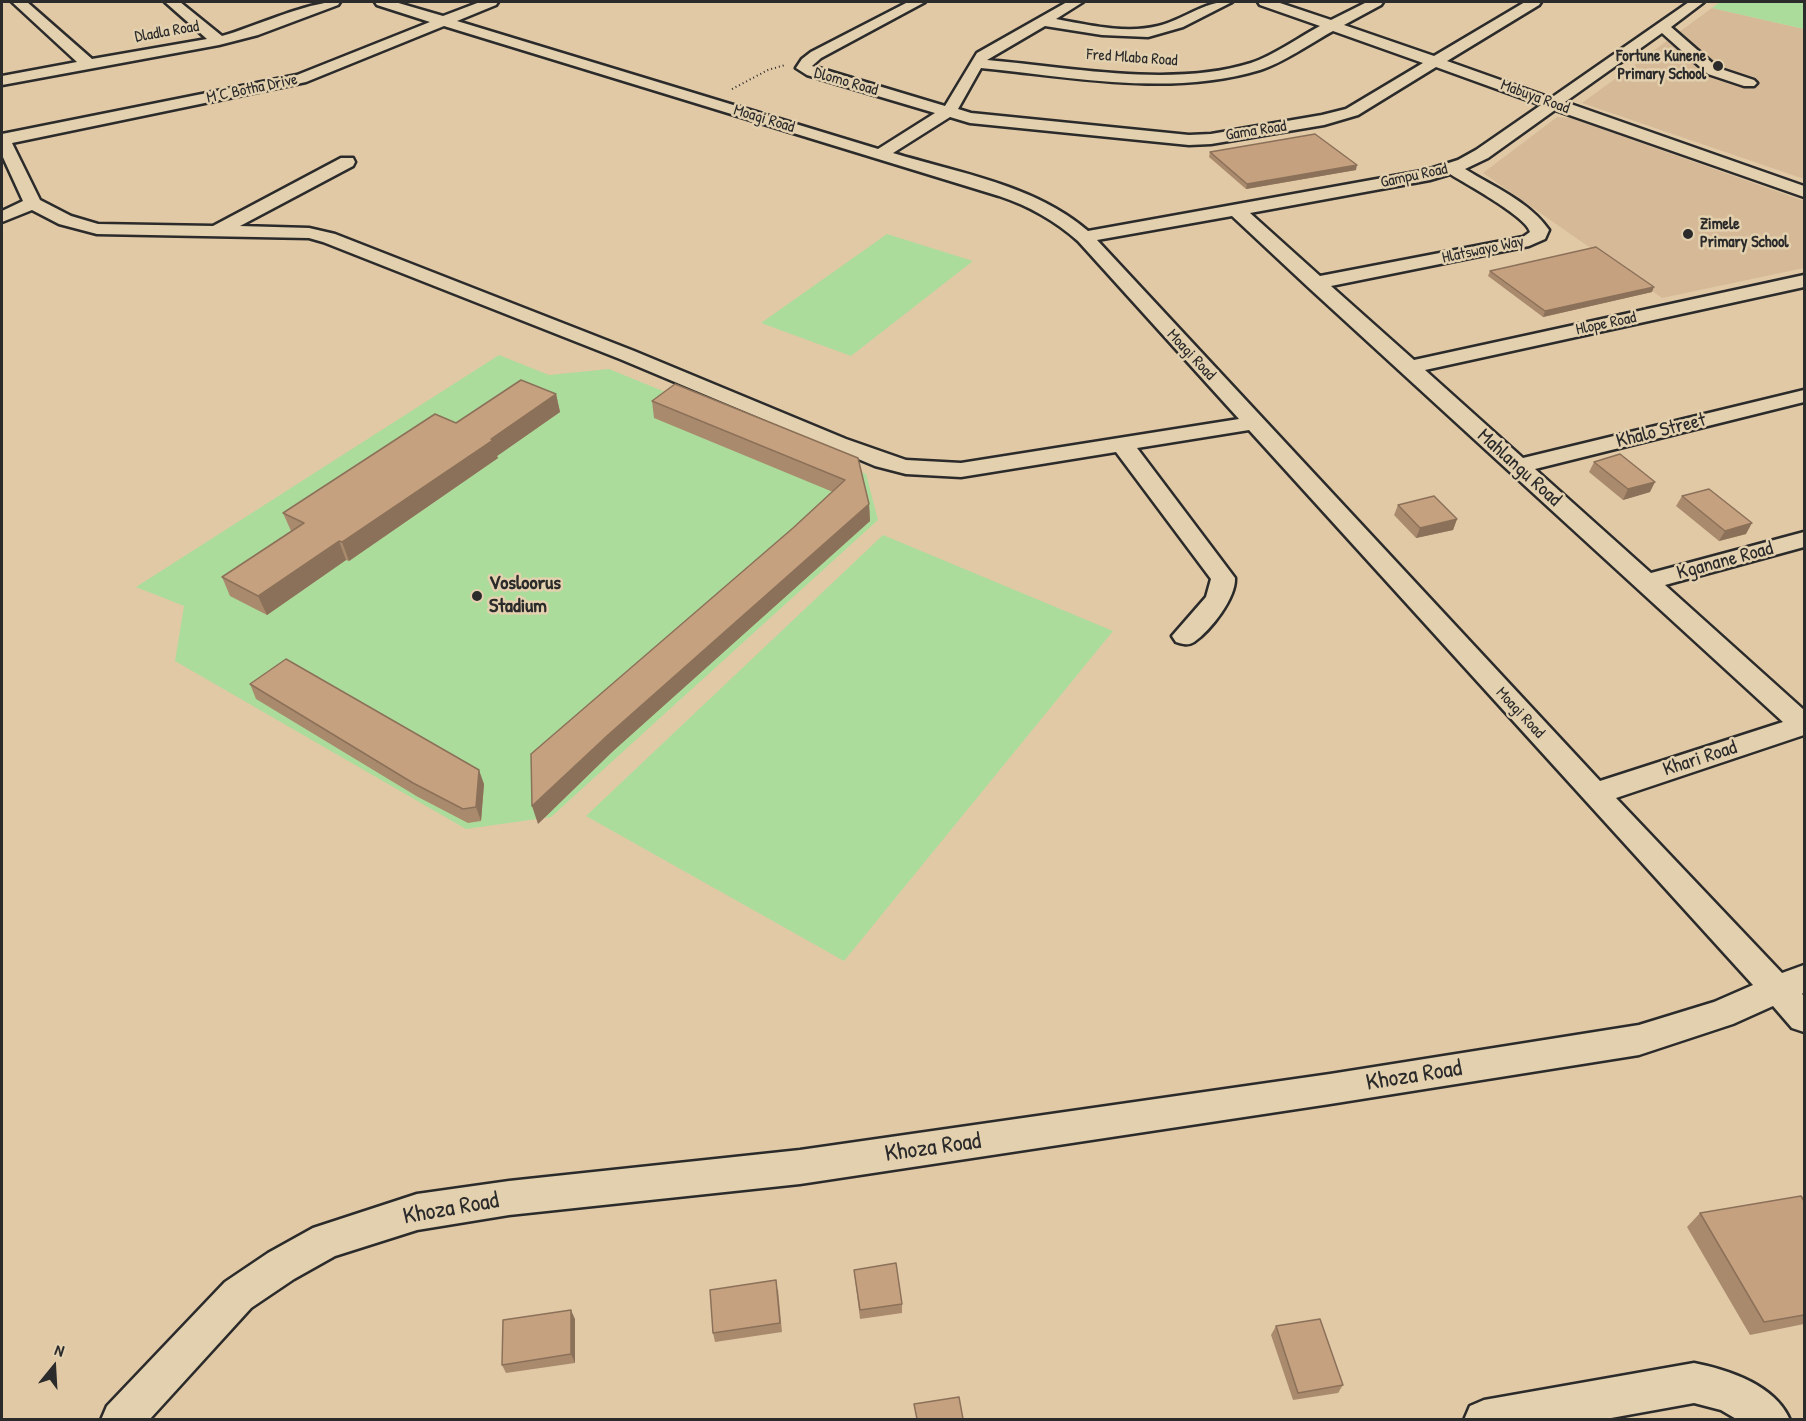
<!DOCTYPE html>
<html>
<head>
<meta charset="utf-8">
<style>
  body { margin:0 }
  #map { position:relative; width:1806px; height:1421px; overflow:hidden; background:#e1c9a6; font-family:"Patrick Hand",sans-serif }
  canvas { display:block }
  .frame { position:absolute; inset:0; border:3px solid #2b2b2b; pointer-events:none }
  .north { position:absolute; left:24px; top:1337px; width:60px; height:60px; -webkit-text-stroke:4px #e3d0ae; paint-order:stroke; rotate:18deg; font-size:16px; font-weight:700; line-height:24px; text-align:center; color:#2b2b2b }
  .north::after { content:''; display:block; margin:auto; width:21px; height:27px; background:#2b2b2b; clip-path:polygon(50% 0,100% 100%,50% 72%,0 100%) }
</style>
</head>
<body>
<div id="map">
<canvas width="1806" height="1421"></canvas>
<div class="frame"></div>
<div class="north">N</div>
</div>
<script>
const ctx = document.querySelector('canvas').getContext('2d');
ctx.lineJoin = 'round';
function paint(path, color) { ctx.fillStyle = color; ctx.fill(path, 'evenodd'); }
function strokePath(path, color, width, dash) { ctx.strokeStyle = color; ctx.lineWidth = width; ctx.lineCap = dash ? 'butt' : 'round'; ctx.setLineDash(dash || []); ctx.stroke(path); }
function label(font, color, halo, rows, align = 'center') {
  ctx.font = font + ' "Patrick Hand",sans-serif'; ctx.lineWidth = 5; ctx.setLineDash([]); ctx.textBaseline = 'middle'; ctx.strokeStyle = halo; ctx.fillStyle = color; for (const [text, x, y, turn = 0] of rows) {
    ctx.save(); ctx.translate(x, y); ctx.rotate((+turn || 0) * Math.PI / 180); ctx.textAlign = isNaN(turn) ? turn : align; if (halo) ctx.strokeText(text, 0, 0); ctx.fillText(text, 0, 0); ctx.restore();
  }
}
paint(new Path2D(`
  M1712,8L1804,29V179L1582,103Z
  M1557,117L1571,118L1804,201V268L1662,298L1483,173Z`), '#d6ba98');
paint(new Path2D(`
  M1720,2H1804V29L1712,8Z
  M887,234L973,261L851,356L761,323Z
  M499,355L549,375L609,369L866,474L878,520L551,817L466,829L175,661L184,606L136,587Z
  M883,535L1113,631L844,961L586,816Z`), '#acdc9c');
const minor = new Path2D(`
  M12,2H27L92,59L207,39L165,2H180L222,36C254,27 311,0 340,2L338,5L258,35L219,45L2,85V76L77,62Z
  M375,2H395L443,16L480,2H498L496,5L457,21L878,149L935,113L807,75L796,68L802,59L811,52L908,2H925L821,58L812,66L945,106L977,53L1067,2H1083L1056,19C1089,25 1125,34 1158,26C1184,20 1205,0 1232,2L1183,27L1148,37L1102,35L1045,26L987,60C1069,67 1172,88 1251,63C1273,56 1299,37 1320,26L1260,5L1258,2H1277L1331,20L1367,2H1383L1381,5L1344,25L1434,56L1525,2H1541L1539,5L1447,61L1551,98L1689,2H1704L1671,27L1718,68L1754,80L1757,83L1754,86H1744L1708,74L1662,33L1565,102L1804,186V197L1555,110L1488,158L1465,169C1494,187 1530,202 1549,230L1545,239L1529,246L1331,286L1414,360L1804,275V287L1425,370L1523,458L1804,390V402L1535,469L1651,573L1804,532V547L1665,585L1804,710V735L1616,798L1782,973L1804,965V992L1802,994L1804,996V1032L1792,1028L1773,1006L1733,1024L1639,1055L1330,1104L800,1184L509,1215L417,1230L335,1256L294,1279L251,1308L149,1420H101L107,1406L225,1282L268,1253L313,1228L417,1194L509,1181L800,1150L1330,1074L1639,1025L1714,1002L1753,985L1249,430L1137,448L1235,578C1236,598 1211,630 1194,642C1188,646 1182,644 1176,642L1172,636L1206,597L1211,579L1116,452L961,477L906,474L875,466L620,359L323,242L309,238L97,234L59,224L32,210L2,222V211L23,201L2,155V134L297,75L430,22L377,5ZM444,26L999,196C1029,206 1054,220 1078,241L1239,419L961,463L906,460L846,439L634,351L335,234L309,228L240,226L353,166L355,162L353,158H341L213,226L98,224L71,216L40,200L12,143L306,82ZM1333,31L1423,63L1346,109L1322,115L1211,134L1189,135L971,113L958,109L981,68C1072,77 1170,97 1260,70C1283,63 1311,43 1333,31ZM1436,67L1541,105L1476,150L1458,160L1427,170L1088,231C1035,185 959,173 893,153L950,117L970,123L1189,145L1211,144L1324,125L1358,115ZM1450,174C1466,184 1527,217 1530,232L1523,237L1320,276L1250,213L1430,180ZM1232,216L1308,287L1783,722L1600,781L1097,240Z
  M1694,1363C1729,1370 1775,1385 1790,1420H1738L1721,1410L1694,1403L1600,1420H1464L1470,1406L1484,1400Z`);
strokePath(minor, '#2b2b2b', 5);
strokePath(new Path2D(`
  M732,89L768,70L785,65`), '#2b2b2b', 2, [1, 3]);
paint(minor, '#e3d0ae');
paint(new Path2D(`
  M1210,152L1356,170L1246,189L1209,157Z
  M1490,271L1652,292L1543,317L1488,276Z
  M556,394L560,412L497,456L498,458L349,561L346,560L267,615L230,596L222,577L291,531L283,513L456,423Z
  M652,401L858,458L869,504L870,521L612,752L538,824L793,528L833,492L654,418Z
  M1594,462L1650,492L1623,500L1589,472Z
  M1682,496L1746,534L1719,541L1676,506Z
  M1398,505L1457,519L1453,530L1416,538L1394,515Z
  M250,684L484,784L481,821L468,823L418,797L256,699Z
  M1804,1201V1324L1750,1335L1687,1227L1700,1213Z
  M854,1270L902,1304V1313L860,1319Z
  M778,1289L782,1332L715,1342L713,1333Z
  M575,1319V1363L506,1373L502,1365Z
  M1276,1326L1343,1385L1338,1393L1293,1400L1271,1335Z`), '#aa8a6d');
paint(new Path2D(`
  M1357,165L1356,170L1246,189L1247,184Z
  M1654,287L1652,292L1543,317L1545,311Z
  M556,394L560,412L497,456L498,458L349,561L342,542Z
  M1655,482L1650,492L1623,500L1628,489Z
  M869,504L870,521L612,752L538,824L532,806L608,735Z
  M1457,519L1453,530L1416,538L1420,528Z
  M1752,523L1746,534L1719,541L1725,531Z
  M339,541L346,560L267,615L258,596Z
  M479,770L484,784L481,821L476,807Z
  M571,1310L575,1319V1363L571,1354Z`), '#8b7159');
const building = new Path2D(`
  M1315,134L1357,165L1247,184L1210,152Z
  M1596,247L1654,287L1545,311L1490,271Z
  M521,380L556,394L491,439L493,440L342,542L339,541L258,596L222,577L304,523L283,513L435,414L456,423Z
  M675,384L858,458L869,504L608,735L532,806L531,754L793,528L845,480L652,401Z
  M1620,454L1655,482L1628,489L1594,462Z
  M1709,489L1752,523L1725,531L1682,496Z
  M1434,496L1457,519L1420,528L1398,505Z
  M286,659L479,770L476,807L463,809L413,783L250,684Z
  M1801,1196L1804,1201V1315L1764,1322L1700,1213Z
  M896,1263L902,1304L860,1310L854,1270Z
  M776,1280L780,1323L713,1333L710,1290Z
  M571,1310V1354L502,1365L503,1320Z
  M1320,1319L1343,1385L1298,1393L1276,1326Z
  M959,1397L963,1419H917L914,1404Z`);
paint(building, '#c6a17f');
strokePath(building, '#8b7159', 1.5);
for (const [x, y, r, color] of [
  [1718,66,6,"#2b2b2b"],
  [1688,234,6,"#2b2b2b"],
  [477,596,6,"#2b2b2b"]
]) { const dot = new Path2D(); dot.arc(x, y, r, 0, 2 * Math.PI); ctx.fillStyle = color; ctx.fill(dot); strokePath(dot, '#e3d0ae', 2); }
label('16px', '#2b2b2b', '#e3d0ae', [
  ["Dladla Road",167,32,-10],
  ["Fred Mlaba Road",1132,58,4],
  ["Dlomo Road",846,82,16],
  ["M C Botha Drive",252,89,-12],
  ["Mabuya Road",1535,97,20],
  ["Moagi Road",764,119,17],
  ["Gama Road",1256,131,-9],
  ["Gampu Road",1414,176,-12],
  ["Hlatswayo Way",1483,250,-12],
  ["Hlope Road",1606,324,-12],
  ["Moagi Road",1191,355,47],
  ["Moagi Road",1520,713,47]
]);
label('bold 16px', '#2b2b2b', '#e3d0ae', [
  ["Fortune Kunene",1706,57],
  ["Primary School",1706,75],
  ["Zimele",1700,225,"left"],
  ["Primary School",1700,243,"left"]
], 'right');
label('20px', '#2b2b2b', '#e3d0ae', [
  ["Khalo Street",1661,431,-14],
  ["Mahlangu Road",1519,468,42],
  ["Kganane Road",1725,561,-15],
  ["Khari Road",1700,759,-18]
]);
label('bold 20px', '#2b2b2b', '#e3d0ae', [
  ["Vosloorus",489,584],
  ["Stadium",489,607]
], 'left');
label('24px', '#2b2b2b', '#e3d0ae', [
  ["Khoza Road",1414,1076,-9],
  ["Khoza Road",933,1148,-8],
  ["Khoza Road",451,1209,-10]
]);
</script>
</body>
</html>
